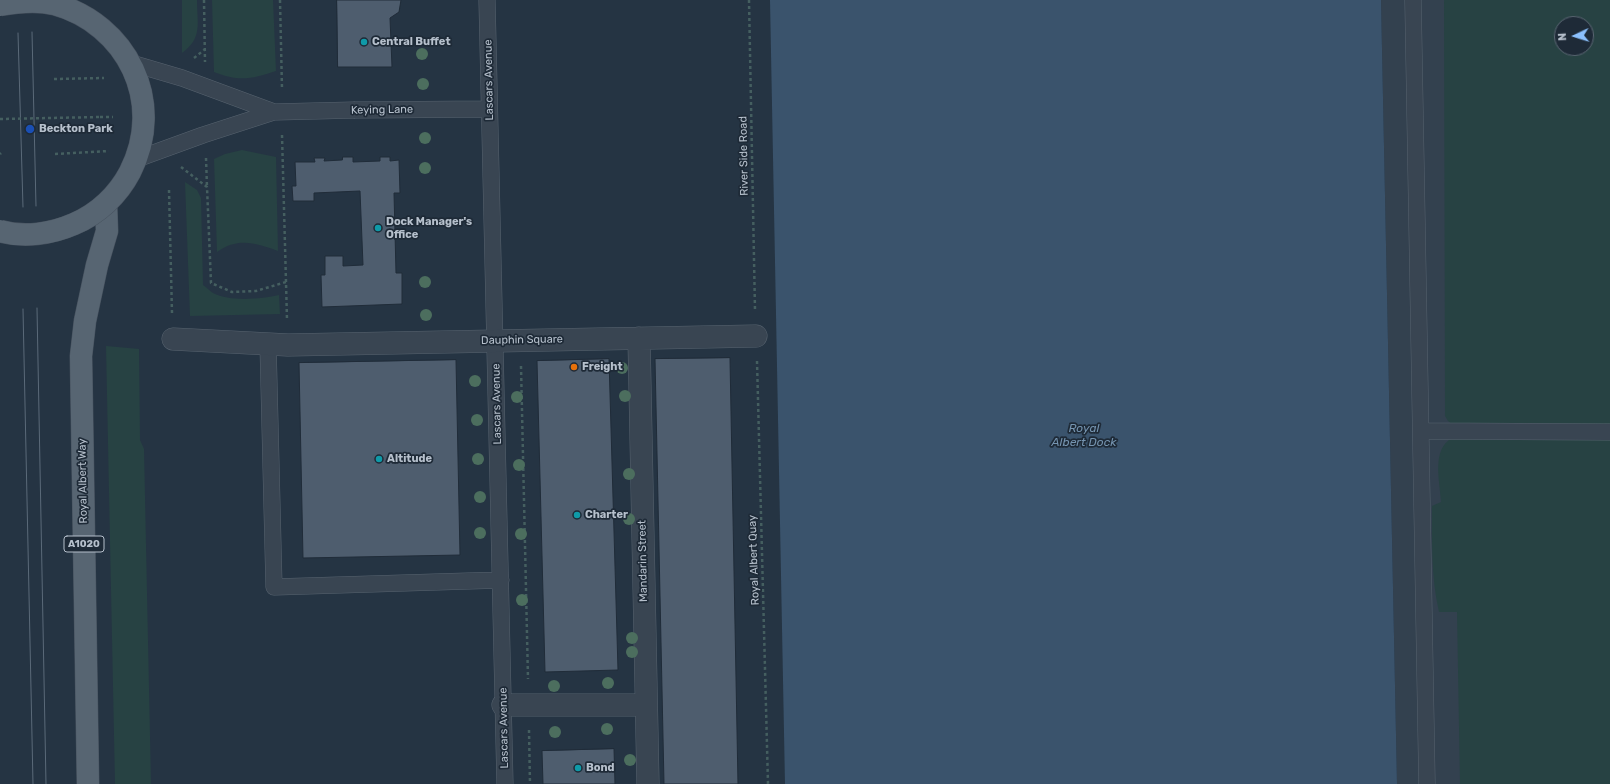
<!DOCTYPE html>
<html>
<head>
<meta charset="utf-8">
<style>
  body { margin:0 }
  #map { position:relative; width:1610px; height:784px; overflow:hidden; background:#253443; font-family:Rubik,sans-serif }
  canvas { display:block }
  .north { position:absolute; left:1554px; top:16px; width:40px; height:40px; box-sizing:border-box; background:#1e2a37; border:1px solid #5b6673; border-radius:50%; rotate:266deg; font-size:11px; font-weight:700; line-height:16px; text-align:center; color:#b6c0cc }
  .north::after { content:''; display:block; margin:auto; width:14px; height:18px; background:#8bc0fd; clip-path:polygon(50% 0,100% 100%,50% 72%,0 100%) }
</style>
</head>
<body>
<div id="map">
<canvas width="1610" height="784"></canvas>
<div class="north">N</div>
</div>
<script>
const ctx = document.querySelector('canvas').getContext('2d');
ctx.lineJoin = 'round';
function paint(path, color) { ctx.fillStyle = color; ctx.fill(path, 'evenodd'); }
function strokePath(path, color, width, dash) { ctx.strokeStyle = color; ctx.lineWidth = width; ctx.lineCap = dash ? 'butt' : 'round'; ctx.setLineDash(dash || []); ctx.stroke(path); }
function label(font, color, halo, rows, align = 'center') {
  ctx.font = font + ' Rubik,sans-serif'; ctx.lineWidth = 3.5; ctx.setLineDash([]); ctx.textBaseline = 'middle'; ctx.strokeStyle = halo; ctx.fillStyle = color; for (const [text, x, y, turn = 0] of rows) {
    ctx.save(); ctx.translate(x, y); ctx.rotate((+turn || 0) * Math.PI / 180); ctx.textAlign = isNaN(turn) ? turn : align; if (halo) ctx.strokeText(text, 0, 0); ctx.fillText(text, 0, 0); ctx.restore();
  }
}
paint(new Path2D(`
  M1381,0H1610V784H1397ZM1562,24H1586V48H1562Z`), '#33414f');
paint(new Path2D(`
  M182,0H197C197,23 203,38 182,53Z
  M212,0H273L276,71C252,79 239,82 214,72Z
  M1444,0H1610V425L1452,424L1448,421L1445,416ZM1562,24H1586V48H1562Z
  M242,150L276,157L278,251C256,243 238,237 217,252L214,159L225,154Z
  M185,182L197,190L201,198L203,285C206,287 210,291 213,293C230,302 261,299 279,295L280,314L190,316Z
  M106,346L139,349L140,440L144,449L151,784H115Z
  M1452,438L1610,439V784H1460L1457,612H1439C1431,577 1432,542 1432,506L1441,502C1440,481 1431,450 1452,438Z`), '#274243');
paint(new Path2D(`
  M770,0H1381L1397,784H785Z`), '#3a536c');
const building = new Path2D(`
  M337,0H401L399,12L390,18L392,67H338Z
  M343,157H353V162L380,161V157H390V161L399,160L400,193H394L396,273H402V304L322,307L321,275H325V256H343V266L363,265L360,191L314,193V201H293L292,186H296L295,162H315L314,158H325L324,161L342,160Z
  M730,358L738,784H664L655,359Z
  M609,359L618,670L545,672L537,361Z
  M456,360L460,555L303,558L299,363Z
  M614,749L615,784H543L542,751Z`);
paint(building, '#4e5d6e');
strokePath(building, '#202c39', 1);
const lane = new Path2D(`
  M487,0L505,784
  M1413,0L1427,784
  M355,110L489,109
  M268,344L274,587L501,580
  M1422,431L1610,432`);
const street = new Path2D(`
  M639,338L648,784
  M173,339L288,345L756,336
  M503,705H646`);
const primary = new Path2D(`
  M88,784L81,356L85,321L97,265L107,231L106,204`);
strokePath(lane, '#57636f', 17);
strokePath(street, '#57636f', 23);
strokePath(primary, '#46515e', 23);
strokePath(new Path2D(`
  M204,0L205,62
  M280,0L282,89
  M749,0L755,310
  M194,58L204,50
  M54,79L104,78
  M100,117H113
  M282,135L286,282
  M0,154L1,153
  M55,154L109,151
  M206,158L207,187
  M181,167L207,187L211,283L232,292L256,291L286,282L287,320
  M169,190L172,313
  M757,361L768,784
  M521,366L528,679
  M529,730L530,784`), '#455f60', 2.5, [3, 3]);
strokePath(lane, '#394552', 16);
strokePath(street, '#394552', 22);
strokePath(primary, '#576572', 22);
strokePath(new Path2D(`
  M32,32L36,206
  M18,33L23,207
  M37,308L46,784
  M23,309L33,784`), '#5b6a79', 1);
const laneBridge = new Path2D(`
  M131,63L182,78L274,112
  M137,159L203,135L274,112L355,110`);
const primaryBridge = new Path2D(`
  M0,5C17,2 37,0 54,4C127,24 166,102 130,172C118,195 98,214 74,224C51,234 24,238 0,231`);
strokePath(laneBridge, '#57636f', 17, []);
strokePath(primaryBridge, '#46515e', 23, []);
strokePath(new Path2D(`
  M0,119L100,117`), '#455f60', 2.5, [3, 3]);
strokePath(laneBridge, '#394552', 16);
strokePath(primaryBridge, '#576572', 22);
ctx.fillStyle = '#4c6e5e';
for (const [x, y] of [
  [422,54],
  [423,84],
  [425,138],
  [425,168],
  [425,282],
  [426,315],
  [622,368],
  [475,381],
  [625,396],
  [517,397],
  [477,420],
  [478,459],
  [519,465],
  [629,474],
  [480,497],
  [629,519],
  [480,533],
  [521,534],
  [522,600],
  [632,638],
  [632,652],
  [608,683],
  [554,686],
  [607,729],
  [555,732],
  [630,760]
]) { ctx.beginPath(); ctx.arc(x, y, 6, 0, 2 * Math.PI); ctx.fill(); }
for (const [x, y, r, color] of [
  [364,42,4,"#0f9aa8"],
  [30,129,5,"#1a4fb4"],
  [378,228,4,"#0f9aa8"],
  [574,367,4,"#e8710a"],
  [379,459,4,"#0f9aa8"],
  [577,515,4,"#0f9aa8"],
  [578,768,4,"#0f9aa8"]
]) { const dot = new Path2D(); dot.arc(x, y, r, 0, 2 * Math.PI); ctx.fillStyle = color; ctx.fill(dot); strokePath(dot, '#1e2a37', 1.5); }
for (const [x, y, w] of [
  [84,544,40]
]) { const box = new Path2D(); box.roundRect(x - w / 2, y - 8, w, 16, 3); ctx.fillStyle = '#1e2a37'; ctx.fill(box); strokePath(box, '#b6c0cc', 1); }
label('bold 10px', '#b6c0cc', null, [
  ["A1020",84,544]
]);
label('bold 11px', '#b6c0cc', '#1e2a37', [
  ["Central Buffet",372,42],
  ["Beckton Park",39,129],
  ["Dock Manager's",386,222],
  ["Office",386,235],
  ["Freight",582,367],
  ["Altitude",387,459],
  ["Charter",585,515],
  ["Bond",586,768]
], 'left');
label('11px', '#b6c0cc', '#1e2a37', [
  ["Lascars Avenue",489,80,-91],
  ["Keying Lane",382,110,-1],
  ["River Side Road",744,156,-91],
  ["Dauphin Square",522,340,-1],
  ["Lascars Avenue",497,404,-91],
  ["Royal Albert Way",83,481,-91],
  ["Royal Albert Quay",754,560,-92],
  ["Mandarin Street",643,561,-91],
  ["Lascars Avenue",504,728,-91]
]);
label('italic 12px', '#7594b0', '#1e2a37', [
  ["Royal",1084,429],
  ["Albert Dock",1084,443]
]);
</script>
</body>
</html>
